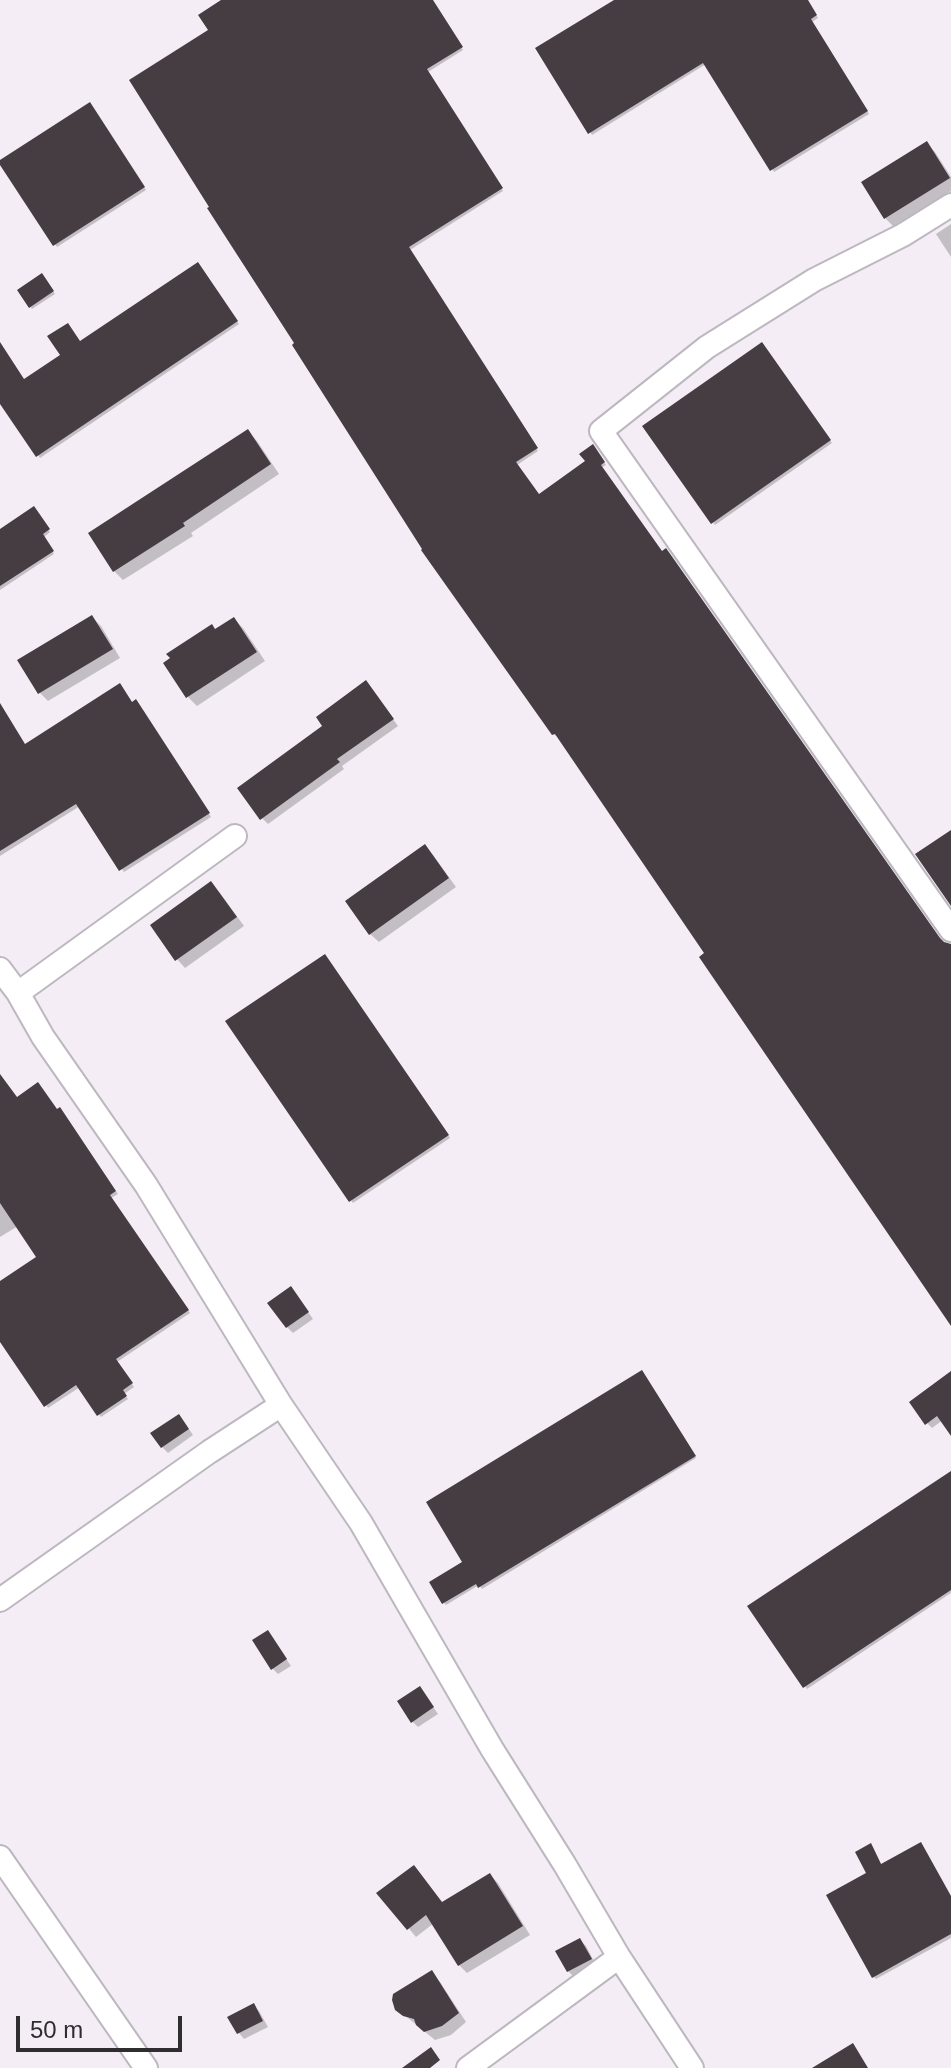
<!DOCTYPE html>
<html>
<head>
<meta charset="utf-8">
<style>
  body { margin:0 }
  #map { position:relative; width:951px; height:2068px; overflow:hidden; background:#f4edf6; font-family:Arial,sans-serif }
  canvas { display:block }
  .scale { position:absolute; left:16px; top:2016px; width:166px; height:36px; box-sizing:border-box; border:4px solid #2f2d30; border-top:0; padding-left:10px; font-size:24px; line-height:28px; white-space:nowrap; color:#2f2d30; -webkit-text-stroke:6px #f4edf6; paint-order:stroke }
</style>
</head>
<body>
<div id="map">
<canvas width="951" height="2068"></canvas>
<div class="scale">50 m</div>
</div>
<script>
const ctx = document.querySelector('canvas').getContext('2d');
ctx.lineJoin = 'round';
function paint(path, color) { ctx.fillStyle = color; ctx.fill(path, 'evenodd'); }
function strokePath(path, color, width, dash) { ctx.strokeStyle = color; ctx.lineWidth = width; ctx.lineCap = dash ? 'butt' : 'round'; ctx.setLineDash(dash || []); ctx.stroke(path); }
paint(new Path2D(`
  M225,0H432L463,50L428,72L503,191L410,250L538,451L517,465L539,496L588,462L595,449L606,465L601,468L941,942L951,946V1319L558,735L556,736L554,734L296,344L211,31Z
  M617,0H807L818,18L812,22L869,114L774,172L706,64L592,135L590,132Z
  M92,107L146,190L57,247L1,163Z
  M926,143L935,152L951,177V191L894,227L885,218Z
  M951,224V257L936,234Z
  M200,267L239,324L40,458L0,400V344L24,381Z
  M41,274L55,294L32,309L19,289Z
  M764,347L832,443L715,525L645,427Z
  M248,432L257,441L279,474L191,533L193,536L123,580L114,571Z
  M36,511L50,532L44,537L54,554L0,590V531Z
  M92,617L101,626L120,658L48,701L39,692Z
  M234,619L243,628L265,661L197,706L188,697L216,631Z
  M371,689L398,726L342,766L344,769L268,824L262,818Z
  M132,704L139,705L211,817L124,872L80,806L0,856V705L25,746Z
  M424,847L433,855L456,887L379,942L370,934Z
  M211,884L220,893L244,926L185,968L177,959Z
  M327,959L450,1138L353,1203L228,1022Z
  M0,1076L17,1100L62,1112L118,1194L111,1198L190,1313L117,1362L134,1387L124,1394L128,1399L101,1417L80,1387L48,1408L0,1338V1284L39,1257L18,1226L0,1237Z
  M296,1295L313,1319L293,1333L287,1327Z
  M644,1375L696,1458L482,1589L479,1585L446,1605L444,1603L465,1563Z
  M946,1377L951,1432L943,1420L932,1428L927,1423Z
  M184,1422L193,1435L168,1453L162,1447Z
  M951,1492V1593L807,1689L750,1606Z
  M268,1632L291,1666L278,1674L272,1668Z
  M420,1688L438,1714L418,1727L412,1721Z
  M873,1848L882,1866L951,1897V1938L876,1979L874,1977L868,1874Z
  M490,1875L498,1883L530,1935L467,1973L459,1965L434,1923L416,1937L379,1893L443,1904Z
  M580,1940L586,1946L596,1965L574,1977L568,1971Z
  M431,1973L440,1982L466,2022L451,2035L435,2040L397,2009Z
  M253,2006L259,2011L268,2027L244,2039L239,2033L230,2018Z`), '#0003');
paint(new Path2D(`
  M221,0H433L463,47L427,69L503,188L409,247L538,448L516,462L539,494L585,461L579,454L593,444L605,462L601,465L662,551L666,548L940,938L944,942L951,944V1326L699,957L704,953L555,734L552,735L421,550L422,549L292,345L294,343L207,208L209,207L129,80L208,30L198,15Z
  M614,0H808L817,15L811,19L868,111L770,171L703,63L588,134L535,48Z
  M90,102L145,187L53,246L0,165V160Z
  M927,141L950,178L884,219L861,182Z
  M198,262L238,321L36,457L0,404V342L24,379L60,355L47,336L68,323L80,341Z
  M42,273L54,291L29,308L17,290Z
  M762,342L831,440L711,524L642,426Z
  M248,429L271,464L183,523L185,526L113,572L88,533Z
  M34,506L50,529L43,534L54,551L0,586V529Z
  M92,615L113,649L38,694L17,660Z
  M234,617L257,652L186,698L163,663L170,658L166,654L212,624L215,629Z
  M366,680L394,719L337,759L340,762L260,820L237,788L322,726L316,717Z
  M120,683L132,702L136,699L210,813L119,871L76,804L0,851V703L25,744Z
  M951,830V906L915,854Z
  M425,844L449,878L369,935L345,901Z
  M211,881L237,917L175,961L150,925Z
  M325,954L449,1135L349,1202L225,1021Z
  M0,1074L17,1097L38,1082L57,1109L60,1107L116,1191L110,1195L189,1310L116,1359L133,1383L123,1390L127,1396L97,1416L76,1385L44,1407L0,1342V1281L36,1257L0,1203Z
  M291,1286L309,1312L286,1328L267,1303Z
  M642,1370L696,1456L478,1588L476,1584L442,1604L429,1582L462,1562L426,1502Z
  M951,1371V1436L937,1416L925,1425L909,1402Z
  M179,1414L189,1429L161,1448L150,1433Z
  M951,1471V1590L803,1688L747,1606Z
  M268,1630L287,1659L271,1670L252,1640Z
  M420,1686L434,1707L411,1723L397,1701Z
  M921,1842L951,1896V1934L872,1978L826,1895L866,1873L855,1852L871,1843L881,1864Z
  M414,1865L442,1902L490,1873L523,1926L458,1966L426,1915L407,1930L376,1893Z
  M580,1938L592,1959L567,1972L555,1951Z
  M432,1970L459,2013L442,2026L424,2032L416,2025L414,2019L403,2016L395,2010L392,2000L393,1994Z
  M254,2003L263,2021L237,2034L227,2017Z
  M853,2043L868,2068H812Z
  M431,2047L440,2060L430,2068H402Z`), '#453d41');
const street = new Path2D(`
  M951,205L903,235L814,280L707,347L601,431L951,930
  M0,969L18,993L43,1037L146,1185L281,1405L361,1523L492,1749L565,1865L619,1957L692,2068
  M18,993L235,836
  M0,1600L209,1452L281,1405
  M0,1857L146,2068
  M468,2068L619,1957`);
strokePath(street, '#bdb7c0', 26);
strokePath(street, '#fff', 22);
</script>
</body>
</html>
